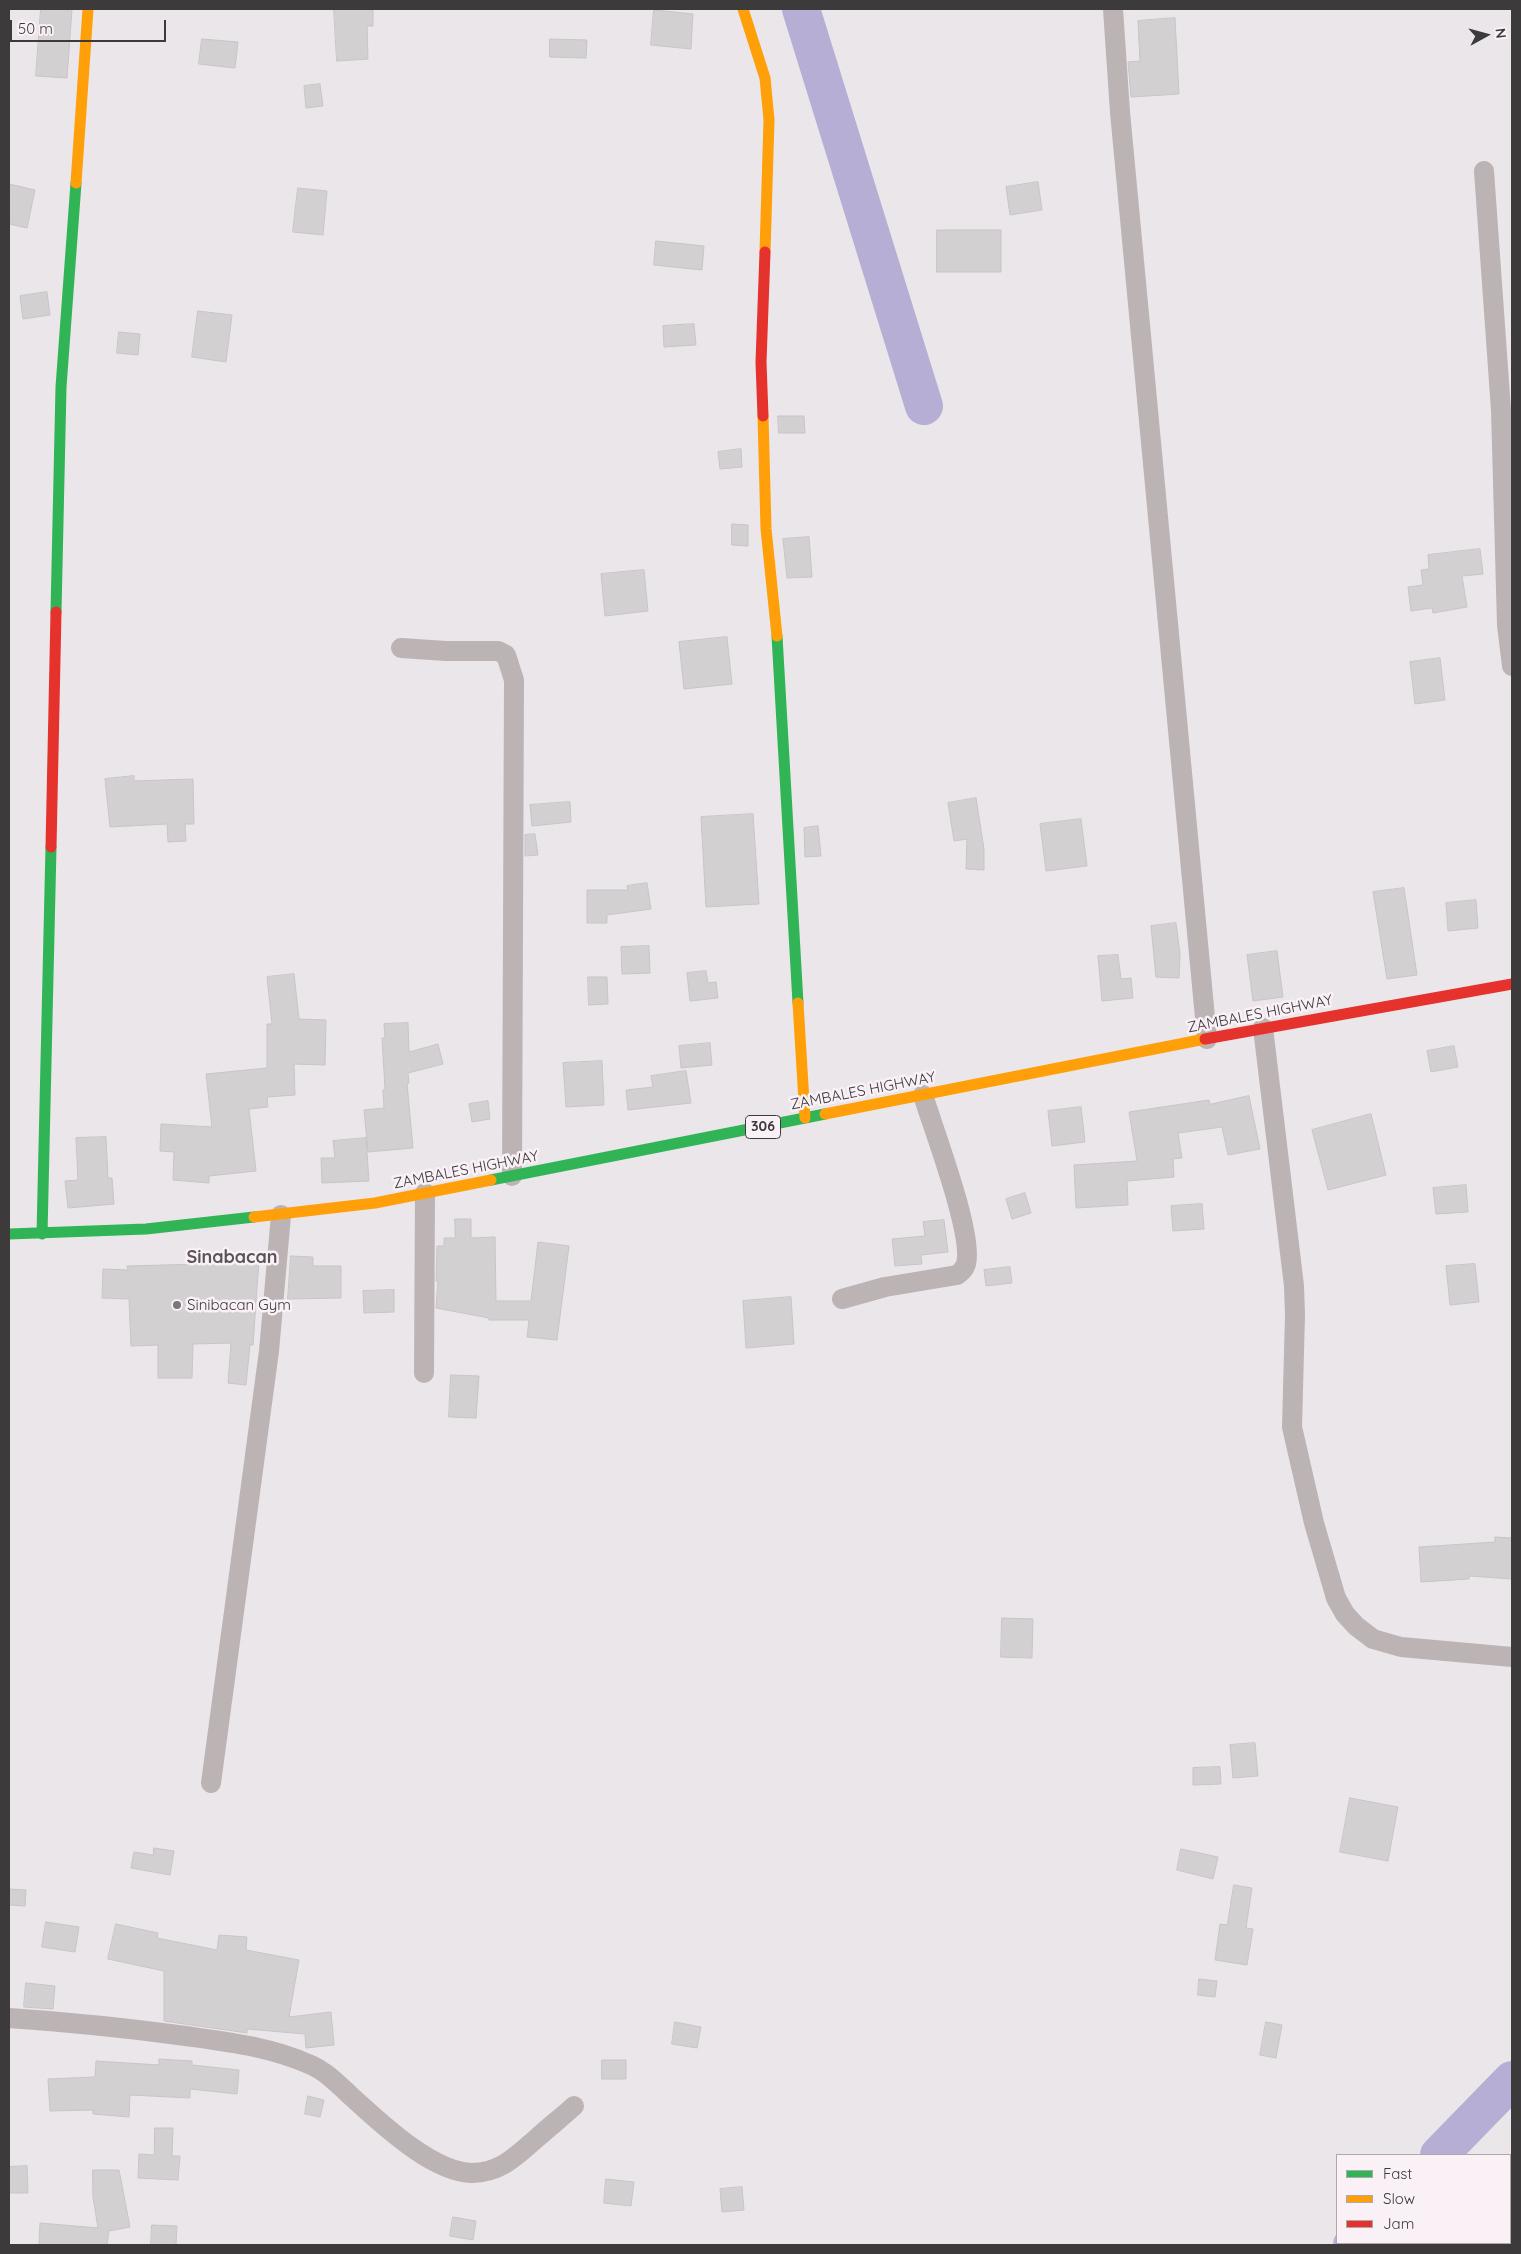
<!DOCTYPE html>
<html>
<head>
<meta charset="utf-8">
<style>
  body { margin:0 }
  #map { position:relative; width:1521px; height:2254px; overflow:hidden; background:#ebe6e9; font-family:Quicksand,sans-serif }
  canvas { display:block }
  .frame { position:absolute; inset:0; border:10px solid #3d3a3c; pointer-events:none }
  .legend { position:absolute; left:1336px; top:2154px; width:175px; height:90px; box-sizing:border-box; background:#faf1f6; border:1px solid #aea8ac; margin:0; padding:6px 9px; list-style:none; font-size:15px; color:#3d3a3c }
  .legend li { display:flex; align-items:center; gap:10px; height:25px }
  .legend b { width:25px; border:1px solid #aea8ac }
  .north { position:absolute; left:1461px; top:10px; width:50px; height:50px; -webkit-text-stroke:4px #faf1f6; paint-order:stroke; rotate:83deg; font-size:14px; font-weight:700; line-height:20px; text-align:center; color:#3d3a3c }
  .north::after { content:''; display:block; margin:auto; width:18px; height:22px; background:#3d3a3c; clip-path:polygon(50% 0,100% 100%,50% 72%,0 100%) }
  .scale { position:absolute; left:10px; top:20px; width:156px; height:22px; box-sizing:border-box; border:2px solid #3d3a3c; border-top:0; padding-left:6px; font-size:15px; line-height:18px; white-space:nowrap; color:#3d3a3c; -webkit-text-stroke:4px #faf1f6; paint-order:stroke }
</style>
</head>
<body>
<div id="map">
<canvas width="1521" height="2254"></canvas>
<div class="frame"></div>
<ul class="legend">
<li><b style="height:6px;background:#30b455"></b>Fast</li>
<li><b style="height:6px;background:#ff9f0a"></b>Slow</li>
<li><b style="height:6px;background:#e5322d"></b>Jam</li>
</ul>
<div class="north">N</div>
<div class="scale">50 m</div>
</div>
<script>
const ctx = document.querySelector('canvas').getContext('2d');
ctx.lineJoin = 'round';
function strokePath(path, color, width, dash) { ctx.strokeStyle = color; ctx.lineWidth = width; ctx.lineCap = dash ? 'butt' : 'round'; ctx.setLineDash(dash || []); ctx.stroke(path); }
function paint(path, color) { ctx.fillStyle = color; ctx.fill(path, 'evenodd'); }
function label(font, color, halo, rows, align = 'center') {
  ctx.font = font + ' Quicksand,sans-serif'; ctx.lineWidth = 5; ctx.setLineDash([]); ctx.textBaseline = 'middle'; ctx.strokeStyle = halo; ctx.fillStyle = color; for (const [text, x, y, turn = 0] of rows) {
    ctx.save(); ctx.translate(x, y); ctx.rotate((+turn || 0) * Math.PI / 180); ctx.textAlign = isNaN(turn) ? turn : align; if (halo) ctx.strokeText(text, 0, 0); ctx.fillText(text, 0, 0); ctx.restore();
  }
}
strokePath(new Path2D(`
  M801,9L924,406
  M1439,2155L1512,2080
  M1352,2245L1354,2243`), '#b6aed5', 38);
const building = new Path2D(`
  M41,9H72L67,78L36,76Z
  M334,9H373V26H367L368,59L337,61Z
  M654,10L693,14L691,49L651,45Z
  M1175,18L1179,94L1131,97L1128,62L1140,61L1138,21Z
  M202,39L238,42L235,68L199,64Z
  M550,39L587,40L586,58L550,57Z
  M320,84L323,106L306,108L304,86Z
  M1038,182L1042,210L1010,215L1006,187Z
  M9,184L35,190L27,228L9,224Z
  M298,188L327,191L323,235L293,232Z
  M937,230H1001V272H937Z
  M656,241L704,246L702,270L654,265Z
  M47,292L50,315L23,319L20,296Z
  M198,311L232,315L226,362L192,357Z
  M694,324L696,345L664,347L663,326Z
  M119,332L140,334L138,355L117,353Z
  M778,416H804L805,433H779Z
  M741,449L742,467L720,469L718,452Z
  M732,524L748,525V546L732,545Z
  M809,537L812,577L787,578L783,539Z
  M1480,549L1483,574L1462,576L1467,607L1433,613L1432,608L1411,611L1408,587L1423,585L1421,570L1429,569L1428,555Z
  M644,570L648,611L605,616L601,574Z
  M727,637L732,684L684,689L679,642Z
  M1440,658L1445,700L1415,704L1410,662Z
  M134,776V781L193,779L194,824H185L186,841L168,842L167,824L110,827L105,779Z
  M976,798L984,849V870L966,869L967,839L954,841L948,803Z
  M570,802L571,822L532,826L530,805Z
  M753,814L759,904L706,907L701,817Z
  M1081,819L1087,866L1046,871L1040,824Z
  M818,826L821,856L805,857L804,828Z
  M535,834L538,855L525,856V835Z
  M647,883L651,909L607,915V923H587V890H628L627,886Z
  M1404,888L1417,975L1387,979L1373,892Z
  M1476,900L1478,928L1448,931L1446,903Z
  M1176,923L1180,954L1179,978L1156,977L1151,926Z
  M649,946L650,973L622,974L621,947Z
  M1277,951L1283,997L1253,1001L1247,955Z
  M1118,955L1121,979L1131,978L1133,998L1102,1001L1098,956Z
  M706,971L708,983L716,982L718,998L690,1001L687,973Z
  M294,974L299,1019L326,1020L325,1065L294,1064L295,1095L267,1097L268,1107L249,1109L256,1171L209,1176V1183L173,1180L174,1152L160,1151L161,1124L212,1127L206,1074L267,1068V1024H272L267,977Z
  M588,977H607L608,1004L589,1005Z
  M408,1023L409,1052L438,1044L443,1064L408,1073L409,1083H407L413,1148L368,1152L364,1110L384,1108L383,1090L385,1089L382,1038H385L384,1024Z
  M710,1043L712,1065L681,1068L679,1046Z
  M1454,1046L1458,1067L1431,1072L1427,1051Z
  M602,1061L604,1105L566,1107L563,1063Z
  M686,1071L691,1103L628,1110L626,1090L653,1087L651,1076Z
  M1249,1096L1260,1149L1228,1155L1222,1127L1178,1133L1182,1158L1173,1159L1174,1177L1127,1181L1128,1205L1076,1208L1074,1165L1137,1161L1129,1112L1209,1100L1210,1104Z
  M488,1101L490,1119L472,1122L469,1104Z
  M1081,1107L1085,1142L1052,1146L1048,1111Z
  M1371,1114L1386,1175L1328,1190L1312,1130Z
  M106,1137L108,1178H112L114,1204L68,1208L65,1181L78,1180L76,1138Z
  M366,1138L369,1181L322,1183L321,1158H335L333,1141Z
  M1466,1185L1468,1212L1436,1214L1433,1188Z
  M1025,1193L1031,1213L1012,1219L1006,1199Z
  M1202,1204L1204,1229L1173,1231L1171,1206Z
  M455,1219H471V1238L495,1237L496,1301H531L538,1242L569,1246L557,1340L527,1337L529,1320H489V1318L436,1308L438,1281H436L437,1246H444V1238H455Z
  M944,1220L948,1252L921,1255L922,1264L895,1266L892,1239L925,1236L923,1222Z
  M291,1256L313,1257V1266H341V1298L288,1299Z
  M242,1258L259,1259L253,1345H250L246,1385L228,1383L231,1343L193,1344L192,1378H158V1345L131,1346L129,1299L102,1298L103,1269L128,1270L127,1266L241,1263Z
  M1475,1264L1479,1302L1450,1305L1446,1266Z
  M1010,1267L1012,1283L986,1286L984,1270Z
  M394,1290V1312L364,1313L363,1291Z
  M791,1297L794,1344L746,1348L743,1301Z
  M451,1375L479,1376L476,1418L449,1417Z
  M1495,1537L1512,1538V1579L1469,1576V1579L1421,1582L1419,1547L1495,1542Z
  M1002,1618L1033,1619L1032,1658L1001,1657Z
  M1255,1743L1258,1776L1233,1778L1230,1745Z
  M1220,1767L1221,1784L1193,1785V1768Z
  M1350,1798L1398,1807L1388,1861L1340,1852Z
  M154,1848L174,1851L170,1875L131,1868L134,1852L153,1855Z
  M1181,1849L1218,1857L1213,1879L1177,1870Z
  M1234,1885L1252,1888L1246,1928L1253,1929L1247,1965L1215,1960L1220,1924L1227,1925Z
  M9,1889L26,1890L25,1906L9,1905Z
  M46,1922L79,1927L75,1952L42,1947Z
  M116,1924L158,1933L157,1938L217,1950L219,1935L247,1937L246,1950L299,1960L289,2017L331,2012L334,2045L306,2048L305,2034L247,2029V2033L164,2021V1971L108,1959Z
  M1199,1979L1217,1981L1215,1997L1198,1995Z
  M26,1983L55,1986L53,2009L24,2007Z
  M675,2022L701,2027L697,2048L672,2044Z
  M1266,2022L1282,2025L1276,2058L1260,2055Z
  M159,2059L192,2061V2065L239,2070L237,2094L190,2089V2098L130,2095L129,2117L93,2114V2110L50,2111L48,2079L95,2077L96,2061L159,2065Z
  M602,2060H626V2079H602Z
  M308,2096L324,2100L320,2117L305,2114Z
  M155,2128H173L172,2156H180L178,2180L138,2178L139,2154L154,2155Z
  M27,2166L28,2193H9V2167Z
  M93,2170H119L130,2227L109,2231L107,2245H39L40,2223L98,2228L93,2197Z
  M606,2179L634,2182L631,2206L604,2203Z
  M742,2187L744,2210L722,2212L720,2189Z
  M453,2217L476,2221L473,2240L450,2236Z
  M152,2225L177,2226L176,2245H151Z`);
paint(building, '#d3d0d2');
strokePath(building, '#c8c4c7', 1);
strokePath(new Path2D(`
  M1113,9L1120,112L1207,1039
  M1484,171L1501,410L1507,625L1512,666
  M401,648L446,651H498L506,655L514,680L512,1176
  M1263,1028L1294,1286L1295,1315L1292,1427L1314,1523L1336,1598L1345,1614L1356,1626L1373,1639L1401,1647L1512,1657
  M842,1299L885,1287L957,1275C961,1272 964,1270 966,1264C974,1235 933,1128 923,1095
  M424,1373L425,1193
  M211,1783L269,1351L281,1215
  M9,2018C68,2022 127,2028 186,2036C229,2042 271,2047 311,2065C327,2072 340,2086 353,2098C382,2124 432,2172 472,2173C501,2173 517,2155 537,2138C549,2127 562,2117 574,2106`), '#bcb3b4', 20);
strokePath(new Path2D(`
  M56,612L61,387L76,183
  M777,636L798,1003
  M491,1180L825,1114
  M9,1234L146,1229L254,1217
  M42,1234L51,847`), '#30b455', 11);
strokePath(new Path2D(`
  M743,9L765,78L769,120L765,252
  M76,183L88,9
  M763,416L766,529L777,636
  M798,1003L805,1118
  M825,1114L1205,1039
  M254,1217L375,1203L491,1180`), '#ff9f0a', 11);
strokePath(new Path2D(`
  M763,416L761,362L765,252
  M51,847L56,612
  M1205,1039L1512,984`), '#e5322d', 11);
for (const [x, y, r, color] of [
  [177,1305,5,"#7a7679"]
]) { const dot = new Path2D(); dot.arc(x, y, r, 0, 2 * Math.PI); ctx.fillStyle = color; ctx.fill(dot); strokePath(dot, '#faf1f6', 2); }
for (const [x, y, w] of [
  [763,1127,35]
]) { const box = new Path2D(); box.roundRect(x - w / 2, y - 11.5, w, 23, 4); ctx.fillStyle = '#faf1f6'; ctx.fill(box); strokePath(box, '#3d3a3c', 1); }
label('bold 14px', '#3d3a3c', null, [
  ["306",763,1127]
]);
label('15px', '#3d3a3c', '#faf1f6', [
  ["ZAMBALES HIGHWAY",1260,1014,-11],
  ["ZAMBALES HIGHWAY",863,1091,-11],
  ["ZAMBALES HIGHWAY",466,1170,-11]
]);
label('15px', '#3d3a3c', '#faf1f6', [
  ["Sinibacan Gym",187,1305]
], 'left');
label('bold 18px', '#5b5358', '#faf1f6', [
  ["Sinabacan",232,1258]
]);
</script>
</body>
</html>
